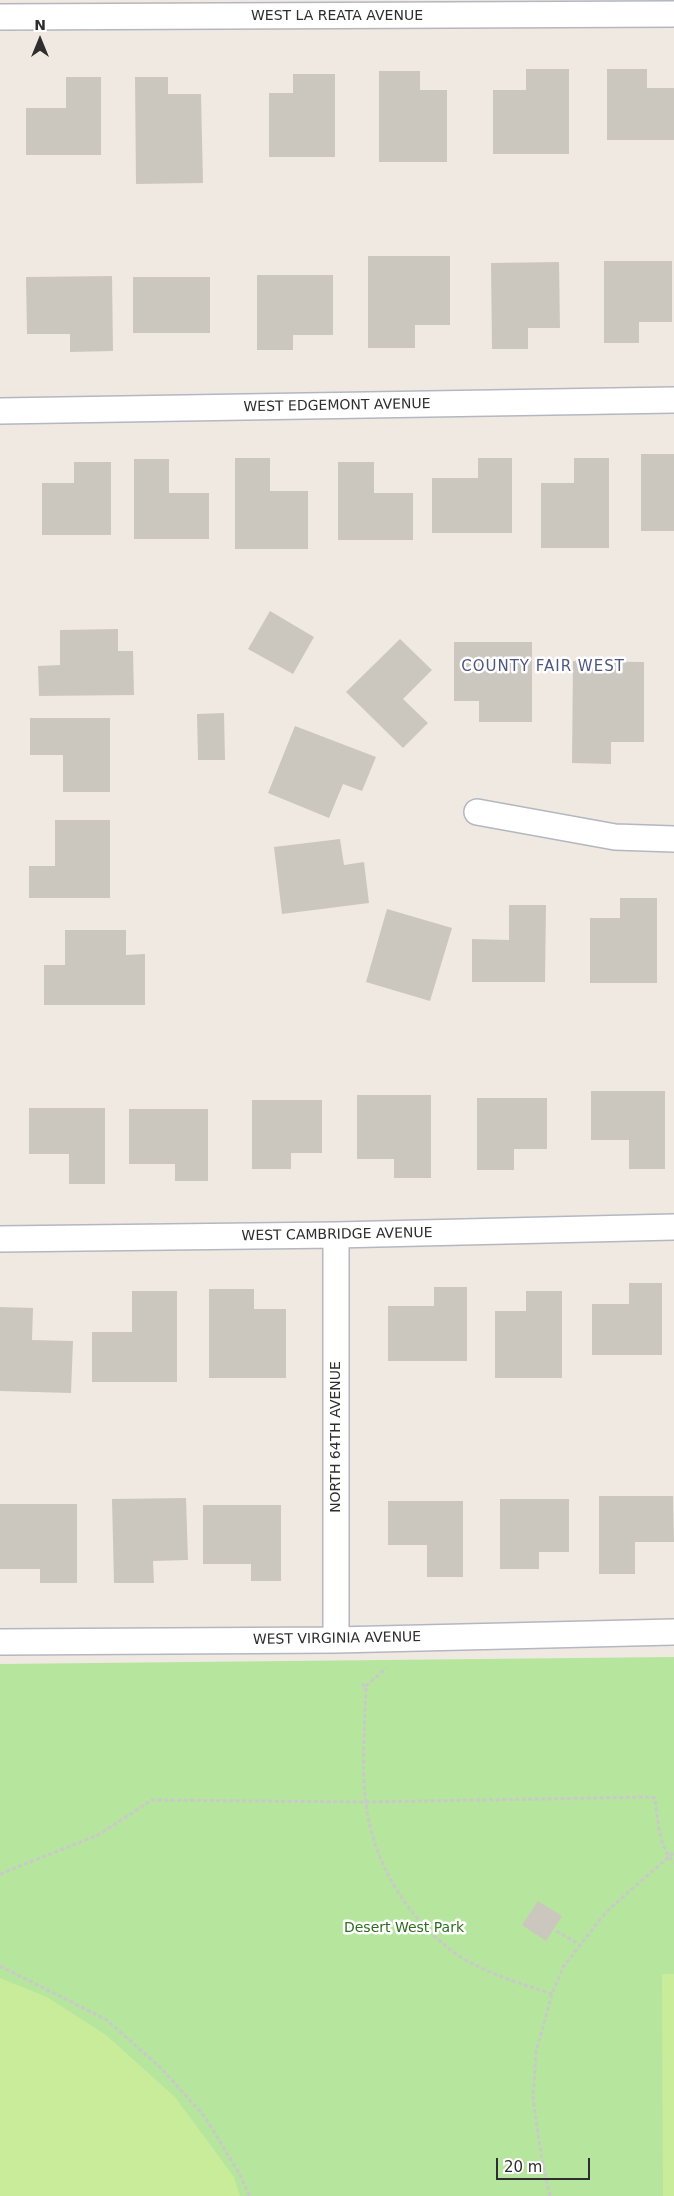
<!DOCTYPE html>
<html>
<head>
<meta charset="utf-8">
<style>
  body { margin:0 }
  #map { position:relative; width:674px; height:2196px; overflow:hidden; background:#efe9e1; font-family:"DejaVu Sans",sans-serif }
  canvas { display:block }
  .north { position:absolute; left:15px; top:15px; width:50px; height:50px; -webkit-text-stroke:4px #fff; paint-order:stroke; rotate:0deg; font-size:14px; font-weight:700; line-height:20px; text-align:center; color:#2e2e2e }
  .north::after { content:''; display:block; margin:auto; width:18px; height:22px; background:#2e2e2e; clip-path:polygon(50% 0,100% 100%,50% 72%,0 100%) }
  .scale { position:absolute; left:496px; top:2158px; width:94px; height:22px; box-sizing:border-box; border:2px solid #2e2e2e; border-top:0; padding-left:6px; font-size:15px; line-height:18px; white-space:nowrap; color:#2e2e2e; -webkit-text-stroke:4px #fff; paint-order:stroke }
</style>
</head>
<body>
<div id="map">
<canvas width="674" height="2196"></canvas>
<div class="north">N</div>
<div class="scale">20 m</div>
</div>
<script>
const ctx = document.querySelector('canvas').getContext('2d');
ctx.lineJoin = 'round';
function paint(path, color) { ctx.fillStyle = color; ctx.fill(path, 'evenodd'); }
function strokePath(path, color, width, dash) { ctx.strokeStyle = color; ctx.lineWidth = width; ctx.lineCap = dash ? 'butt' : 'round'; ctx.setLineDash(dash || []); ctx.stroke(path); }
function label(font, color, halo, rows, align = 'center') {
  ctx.font = font + ' "DejaVu Sans",sans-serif'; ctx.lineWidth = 5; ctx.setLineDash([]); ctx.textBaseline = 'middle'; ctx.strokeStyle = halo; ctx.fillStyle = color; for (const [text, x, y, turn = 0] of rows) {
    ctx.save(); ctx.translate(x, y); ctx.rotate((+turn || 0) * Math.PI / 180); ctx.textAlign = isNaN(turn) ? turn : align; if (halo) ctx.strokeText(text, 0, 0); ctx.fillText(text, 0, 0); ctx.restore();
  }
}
paint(new Path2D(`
  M674,1657V2196H0V1664Z`), '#b6e59e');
paint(new Path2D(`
  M674,1974V2196H663L662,1974Z
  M0,1978L47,1997L106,2035L175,2097L234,2177L240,2196H0Z`), '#c9ec9a');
paint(new Path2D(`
  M526,69H569V154H493V90H526Z
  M607,69H647V88H674V140H607Z
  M379,71H420V90H447V162H379Z
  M293,74H335V157H269V93H293Z
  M66,77H101V155H26V108H66Z
  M135,77H168V94H201L203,183L136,184Z
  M368,256H450V325H415V348H368Z
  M604,261H672V322H639V343H604Z
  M559,262L560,328H528V349H492L491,263Z
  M257,275H333V335H293V350H257Z
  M112,276L113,351L70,352V334H27L26,277Z
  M133,277H210V333H133Z
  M641,454H674V531H641Z
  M235,458H270V491H308V549H235Z
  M478,458H512V533H432V478H478Z
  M574,458H609V548H541V483H574Z
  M134,459H169V493H209V539H134Z
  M74,462H111V535H42V483H74Z
  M338,462H374V493H413V540H338Z
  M270,611L314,637L293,674L248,649Z
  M118,629V651H133L134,695L39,696L38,666L60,665V630Z
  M400,639L432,670L403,699L428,723L403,748L346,692Z
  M454,642H532V722H479V701H454Z
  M573,661L644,662V742H611V764L572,763Z
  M224,713L225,760H198L197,714Z
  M30,718H110V792H63V755H30Z
  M295,726L376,757L362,791L343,784L329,818L268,793Z
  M55,820H110V898H29V866H55Z
  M340,839L344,865L364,862L369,903L282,914L274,847Z
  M620,898H657V983H590V918H620Z
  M509,905H546L545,982H472V939L509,940Z
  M387,909L452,928L430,1001L366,982Z
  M65,930H126V955L145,954V1005H44V965H65Z
  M591,1091H665V1169H629V1140H591Z
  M357,1095H431V1178H394V1159H357Z
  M477,1098H547V1149H514V1170H477Z
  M252,1100H322V1153H291V1169H252Z
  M29,1108H105V1184H69V1154H29Z
  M129,1109H208V1181H175V1164H129Z
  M629,1283H662V1355H592V1304H629Z
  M434,1287H467V1361H388V1306H434Z
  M209,1289H254V1309H286V1378H209Z
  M132,1291H177V1382H92V1332H132Z
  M526,1291H562V1378H495V1311H526Z
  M0,1307L33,1308L32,1340L73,1341L71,1393L0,1391Z
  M599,1496H673L674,1542H635V1574H599Z
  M186,1498L188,1560L153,1561L154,1583H114L112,1499Z
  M500,1499H569V1552H539V1569H500Z
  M388,1501H463V1577H427V1545H388Z
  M0,1504H77V1583H40V1569H0Z
  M203,1505H281V1581H251V1564H203Z
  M538,1901L562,1916L546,1941L522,1925Z`), '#cbc7bf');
const street = new Path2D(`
  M0,17L674,14
  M0,411L674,400
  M477,812L615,837L674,839
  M336,1235V1640
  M0,1239L336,1235L674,1227
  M0,1642L336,1640L674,1632`);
strokePath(street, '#b4b7c1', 28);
strokePath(new Path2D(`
  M362,1684L366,1686C365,1725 361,1766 366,1804C373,1860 404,1913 448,1948C475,1970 519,1983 552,1994
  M366,1686L386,1668
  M0,1874L98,1835L152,1800L366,1802L649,1797L655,1798C658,1820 658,1845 674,1863
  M556,1931L579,1944
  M0,1966L107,2020L161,2068L205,2117L239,2173L250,2196
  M550,2196L542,2160L533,2099L536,2052L552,1994L564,1966L606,1912L674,1852`), '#c9c9c9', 3, [4, 2.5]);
strokePath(street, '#fff', 25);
label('14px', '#2e2e2e', '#fff', [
  ["WEST LA REATA AVENUE",337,16],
  ["WEST EDGEMONT AVENUE",337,406,-1],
  ["WEST CAMBRIDGE AVENUE",337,1235,-1],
  ["NORTH 64TH AVENUE",336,1437,-90],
  ["WEST VIRGINIA AVENUE",337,1639,-1]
]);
label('14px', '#2c6e1b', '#fff', [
  ["Desert West Park",404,1928]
]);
ctx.letterSpacing = '1px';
label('15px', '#4d5680', '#fff', [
  ["COUNTY FAIR WEST",543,667]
]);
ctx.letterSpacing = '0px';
</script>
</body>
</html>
